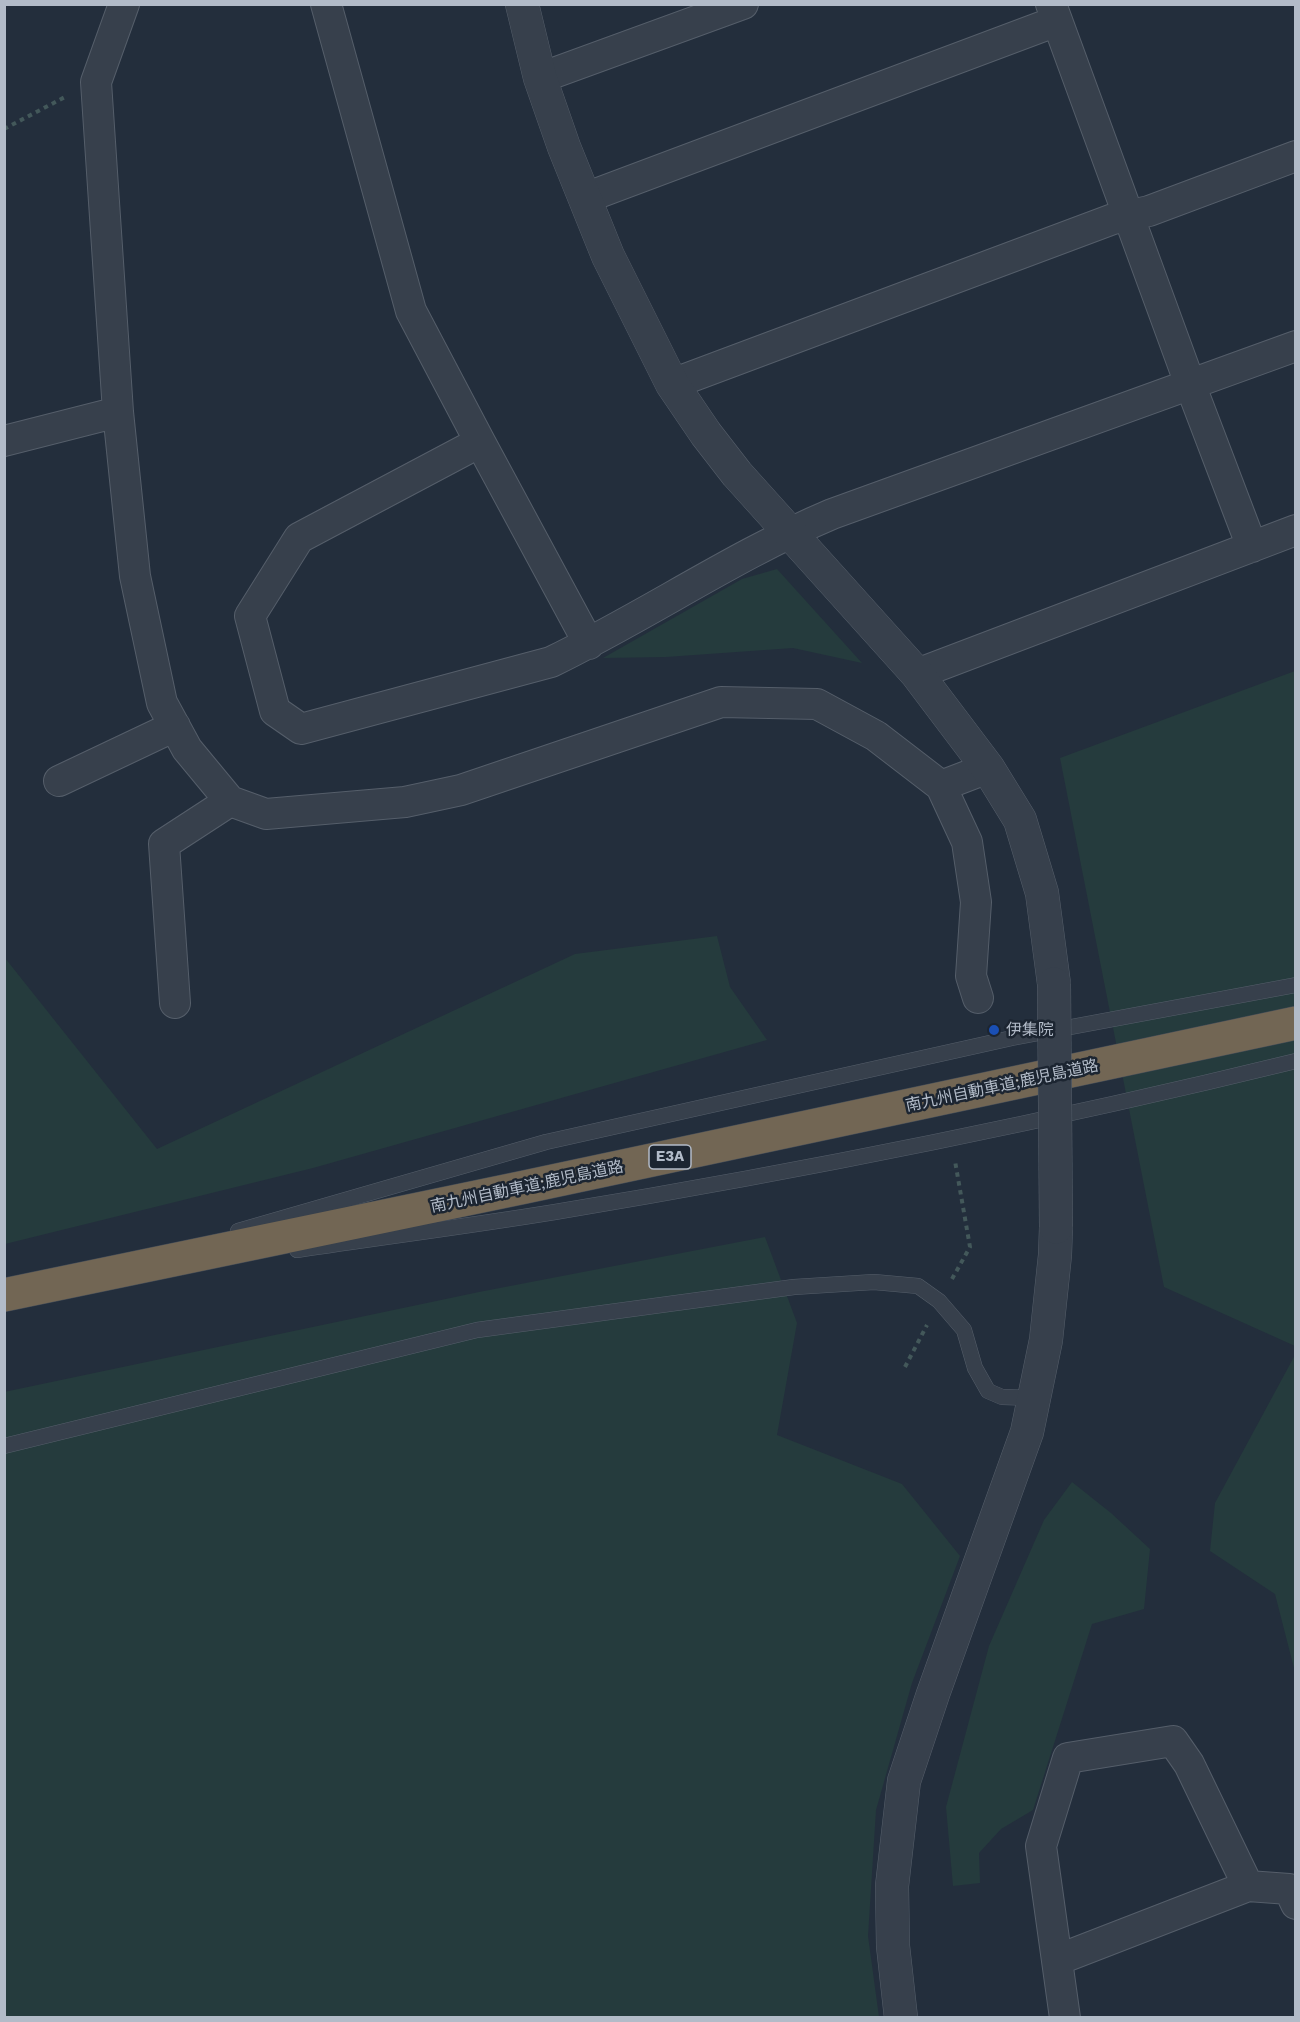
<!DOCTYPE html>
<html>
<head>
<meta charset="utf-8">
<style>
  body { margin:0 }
  #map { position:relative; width:1300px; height:2022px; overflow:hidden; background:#232e3c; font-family:"Work Sans",sans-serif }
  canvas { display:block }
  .frame { position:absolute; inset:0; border:6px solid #b2bbc8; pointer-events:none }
</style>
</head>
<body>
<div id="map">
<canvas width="1300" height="2022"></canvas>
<div class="frame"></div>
</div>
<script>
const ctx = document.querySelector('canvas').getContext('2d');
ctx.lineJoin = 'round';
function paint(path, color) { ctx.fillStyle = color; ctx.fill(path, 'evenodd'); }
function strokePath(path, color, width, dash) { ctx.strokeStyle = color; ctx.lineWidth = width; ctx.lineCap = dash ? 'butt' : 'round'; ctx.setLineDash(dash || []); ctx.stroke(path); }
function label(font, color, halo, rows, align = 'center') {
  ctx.font = font + ' "Work Sans","Noto Sans JP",sans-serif'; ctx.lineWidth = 5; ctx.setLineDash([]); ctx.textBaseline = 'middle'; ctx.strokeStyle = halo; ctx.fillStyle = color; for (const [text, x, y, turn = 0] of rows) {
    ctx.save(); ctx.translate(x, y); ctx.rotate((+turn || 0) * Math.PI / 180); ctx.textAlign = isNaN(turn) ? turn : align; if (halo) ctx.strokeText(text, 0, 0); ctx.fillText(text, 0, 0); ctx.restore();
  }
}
paint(new Path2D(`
  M777,569L862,663L793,648L666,657L603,658L742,579Z
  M1295,671V1346L1164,1287L1060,758Z
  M717,936L730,987L767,1040L313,1168L5,1244V958L157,1149L575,954Z
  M765,1237L797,1323L777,1435L902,1484L960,1556L912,1683L876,1810L868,1936L879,2017H5L4,1392L479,1292Z
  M1295,1355V1672L1275,1594L1210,1551L1215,1503Z
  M1072,1482L1111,1513L1150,1549L1144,1609L1092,1624L1033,1810L1001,1829L979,1853L980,1883L953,1886L946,1807L989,1646L1044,1520Z`), '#253b3d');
const service = new Path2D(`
  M238,1231L546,1142L1012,1038L1296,985
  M297,1250C383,1237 469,1226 555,1212C803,1171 1051,1121 1296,1061
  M4,1446L477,1330L794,1287L874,1282L918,1286L939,1301L964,1330L975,1368L988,1391L1002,1397L1034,1398`);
const minor = new Path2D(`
  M124,4L96,82L118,412L135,576L162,703L187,749L230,801L266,814L405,802L461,790L721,702L817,704L876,736L941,786L988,768
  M326,4L411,311L480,442L589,644
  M1051,4L1190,384L1252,547
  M540,78L743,4
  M585,198L1057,21
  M672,384L1113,219L1149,211L1296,156
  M4,441L118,412
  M480,442L299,538L250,616L275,711L301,729L551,662C646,616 735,555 832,514L1296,346
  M917,674L1296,530
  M59,781L175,726
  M941,786L967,842L976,902L971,976L978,998
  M175,1003L164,844L230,801
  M1057,1960L1248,1886
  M1065,2018L1041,1846L1068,1758L1173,1741L1189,1764L1248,1886L1289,1889L1296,1904`);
const tertiary = new Path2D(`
  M522,4L540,78L564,147L608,256L672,384L706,434L737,474L917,674L988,768L1020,820L1042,893L1054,984
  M901,2018L893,1946L892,1886L904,1781L933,1694L1027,1432L1046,1340L1055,1255L1056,1227`);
const motorway = new Path2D(`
  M4,1295L525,1187L1296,1023`);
strokePath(service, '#555e6a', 16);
strokePath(minor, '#555e6a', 32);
strokePath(tertiary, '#555e6a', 34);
strokePath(motorway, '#424b57', 34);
strokePath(new Path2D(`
  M4,129L65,97
  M952,1279L970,1247L955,1161
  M905,1367L927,1325`), '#43585a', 4, [4.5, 4.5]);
strokePath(service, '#37404c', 15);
strokePath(minor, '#37404c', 30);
strokePath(tertiary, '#37404c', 33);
strokePath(motorway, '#726654', 33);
const tertiaryBridge = new Path2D(`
  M1054,984L1056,1227`);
strokePath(tertiaryBridge, '#555e6a', 34, []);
strokePath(tertiaryBridge, '#37404c', 33);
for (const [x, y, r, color] of [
  [994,1030,6,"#1a4fb4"]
]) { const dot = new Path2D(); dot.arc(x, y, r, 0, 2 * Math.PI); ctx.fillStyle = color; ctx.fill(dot); strokePath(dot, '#1c2531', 2); }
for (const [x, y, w] of [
  [670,1157,42]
]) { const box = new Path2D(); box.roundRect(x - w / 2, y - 12, w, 24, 4.5); ctx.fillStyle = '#1c2531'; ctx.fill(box); strokePath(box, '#b2bbc8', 1.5); }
label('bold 15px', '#b2bbc8', null, [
  ["E3A",670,1157]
]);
label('16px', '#b2bbc8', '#1c2531', [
  ["伊集院",1006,1030]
], 'left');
label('16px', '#b2bbc8', '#1c2531', [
  ["南九州自動車道;鹿児島道路",1002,1086,-12],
  ["南九州自動車道;鹿児島道路",527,1187,-12]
]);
</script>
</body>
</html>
